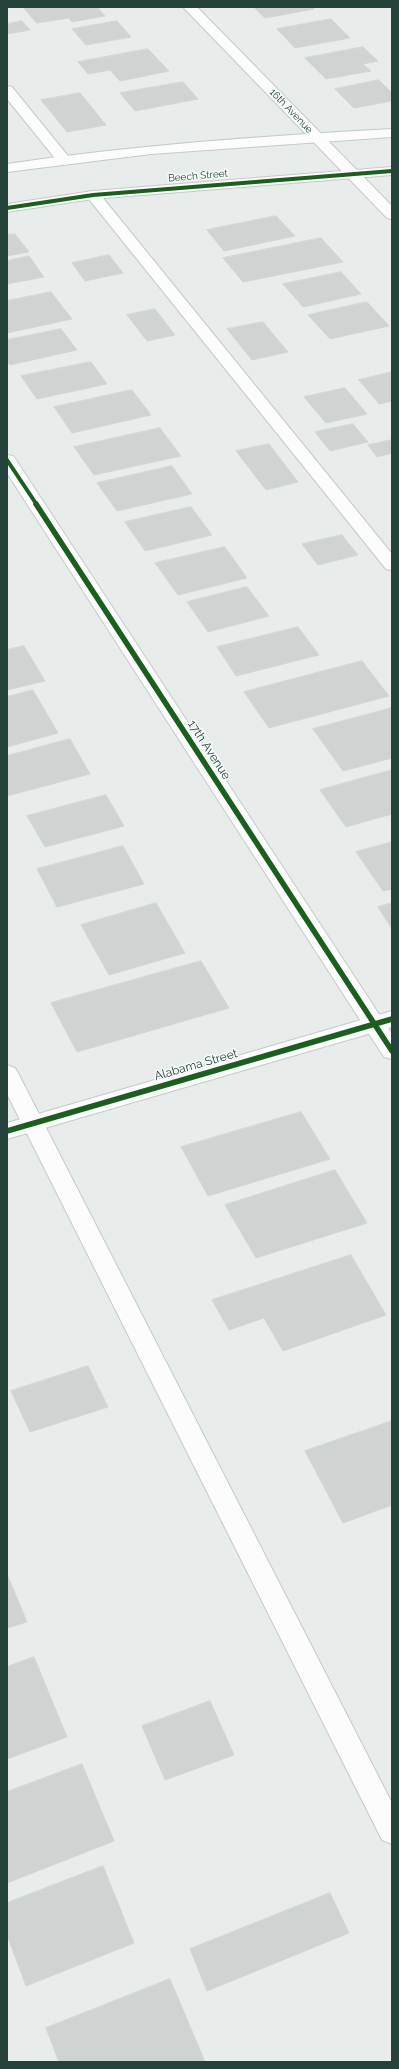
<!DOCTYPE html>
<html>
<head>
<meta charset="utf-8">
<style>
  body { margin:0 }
  #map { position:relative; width:399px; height:2069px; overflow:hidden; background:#e8edeb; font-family:Raleway,sans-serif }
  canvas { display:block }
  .frame { position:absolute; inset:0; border:8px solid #24423a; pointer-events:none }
</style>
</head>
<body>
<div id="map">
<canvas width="399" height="2069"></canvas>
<div class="frame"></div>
</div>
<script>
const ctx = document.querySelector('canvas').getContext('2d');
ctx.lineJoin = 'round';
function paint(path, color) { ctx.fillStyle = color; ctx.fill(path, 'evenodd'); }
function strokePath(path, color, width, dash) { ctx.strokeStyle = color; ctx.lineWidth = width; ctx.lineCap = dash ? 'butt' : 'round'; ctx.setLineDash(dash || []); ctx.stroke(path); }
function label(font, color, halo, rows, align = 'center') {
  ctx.font = font + ' Raleway,sans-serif'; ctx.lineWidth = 3; ctx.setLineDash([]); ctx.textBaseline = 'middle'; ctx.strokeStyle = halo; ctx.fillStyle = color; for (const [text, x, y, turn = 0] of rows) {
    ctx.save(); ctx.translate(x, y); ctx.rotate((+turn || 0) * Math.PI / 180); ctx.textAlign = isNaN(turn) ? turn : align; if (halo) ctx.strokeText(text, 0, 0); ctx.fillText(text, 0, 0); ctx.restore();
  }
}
const building = new Path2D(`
  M23,7H97L105,16L72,22L69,18L37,23Z
  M254,7H311L314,9L265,18Z
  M331,19L350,38L295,48L277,29Z
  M22,21L30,30L7,34V24Z
  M117,21L131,37L86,45L72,29Z
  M363,47L378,61L363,64L371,71L326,79L305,58Z
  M148,49L169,71L120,81L110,70L88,74L78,62Z
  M379,80L392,93V101L354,108L335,89Z
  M183,82L198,99L135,111L120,93Z
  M80,93L106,125L67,132L41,100Z
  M276,216L295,236L224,251L207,230Z
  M15,234L29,252L7,256V235Z
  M321,238L343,262L243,282L223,258Z
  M109,255L123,273L85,281L72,263Z
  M29,256L44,277L7,284V261Z
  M341,272L361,294L303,307L283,284Z
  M51,292L72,319L7,333V301Z
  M367,302L389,326L330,339L308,315Z
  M155,309L175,335L147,341L127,315Z
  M263,322L288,352L252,360L227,329Z
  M61,329L77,350L10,365L7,361V340Z
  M91,362L107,384L37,399L21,376Z
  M392,372V401L379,404L359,380Z
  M345,388L367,414L326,423L304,397Z
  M132,390L151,415L72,433L54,407Z
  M353,424L368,442L330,451L315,432Z
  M160,428L181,456L94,475L74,447Z
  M392,440V453L377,457L368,445Z
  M269,444L298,482L266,490L236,451Z
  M172,466L192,494L117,511L97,483Z
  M191,507L212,535L145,551L125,522Z
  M342,535L358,555L318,565L302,544Z
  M225,547L247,578L178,595L155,563Z
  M247,587L269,616L208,632L187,602Z
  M298,627L319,655L236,676L217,647Z
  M24,646L45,681L7,690V650Z
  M362,661L389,696L269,728L244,692Z
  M33,690L58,733L7,747V697Z
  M392,708V758L343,771L313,729Z
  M70,739L90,774L7,796V756Z
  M392,770V814L346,827L320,790Z
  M106,795L124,826L45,847L27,816Z
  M392,842V889L383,891L356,852Z
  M123,846L144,884L57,907L37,869Z
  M156,903L185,953L109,975L81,925Z
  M392,903V929L378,907Z
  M201,961L229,1008L77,1052L51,1003Z
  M301,1112L330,1159L208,1196L181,1147Z
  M335,1170L367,1223L256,1258L225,1205Z
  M351,1255L386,1315L283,1351L264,1318L229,1330L212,1300Z
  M88,1366L108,1407L30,1432L11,1391Z
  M392,1421V1505L343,1523L305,1451Z
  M7,1574L27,1622L7,1628Z
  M34,1657L67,1737L7,1759V1667Z
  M210,1701L234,1755L165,1780L142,1726Z
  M82,1764L114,1841L7,1883V1792Z
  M103,1866L134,1943L26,1986L7,1935V1903Z
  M330,1893L349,1933L207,1991L190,1949Z
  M170,1979L205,2062H59L46,2028Z`);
paint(building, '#cfd4d2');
strokePath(building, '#d1d6d4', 1);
const lane = new Path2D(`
  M7,86L12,87L68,156L70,159L68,162H58L7,99Z
  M93,191L98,192L392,554V570L386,569L88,198L86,195L88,192Z
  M7,1065L15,1068L18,1073L392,1803V1844L382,1840L7,1094Z`);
const street = new Path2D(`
  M183,7H197L392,206V219L387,218Z
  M7,455L13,456L16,460L392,1034V1059L384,1057L7,473Z`);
const secondary = new Path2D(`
  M392,129V137L151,154L7,172V164C135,145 263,136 392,129Z
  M392,167V175L93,199L7,212V204L93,191Z
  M392,1011V1027L7,1139V1123Z`);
strokePath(lane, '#c5cac8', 2);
strokePath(street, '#c5cac8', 2);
strokePath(secondary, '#c3cbc8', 2);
paint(lane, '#fcfcfc');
paint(street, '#fcfcfc');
paint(secondary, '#fcfcfc');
strokePath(new Path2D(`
  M7,208L93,195L392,171
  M7,460L37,505`), '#1b5e20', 4);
strokePath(new Path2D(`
  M36,504L392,1051
  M7,1131L392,1019`), '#1b5e20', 5.5);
label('10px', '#24423a', '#f7fbf9', [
  ["16th Avenue",291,111,46],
  ["Beech Street",198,176,-5]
]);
label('12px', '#24423a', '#f7fbf9', [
  ["17th Avenue",209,750,57],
  ["Alabama Street",196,1065,-16]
]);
</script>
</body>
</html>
